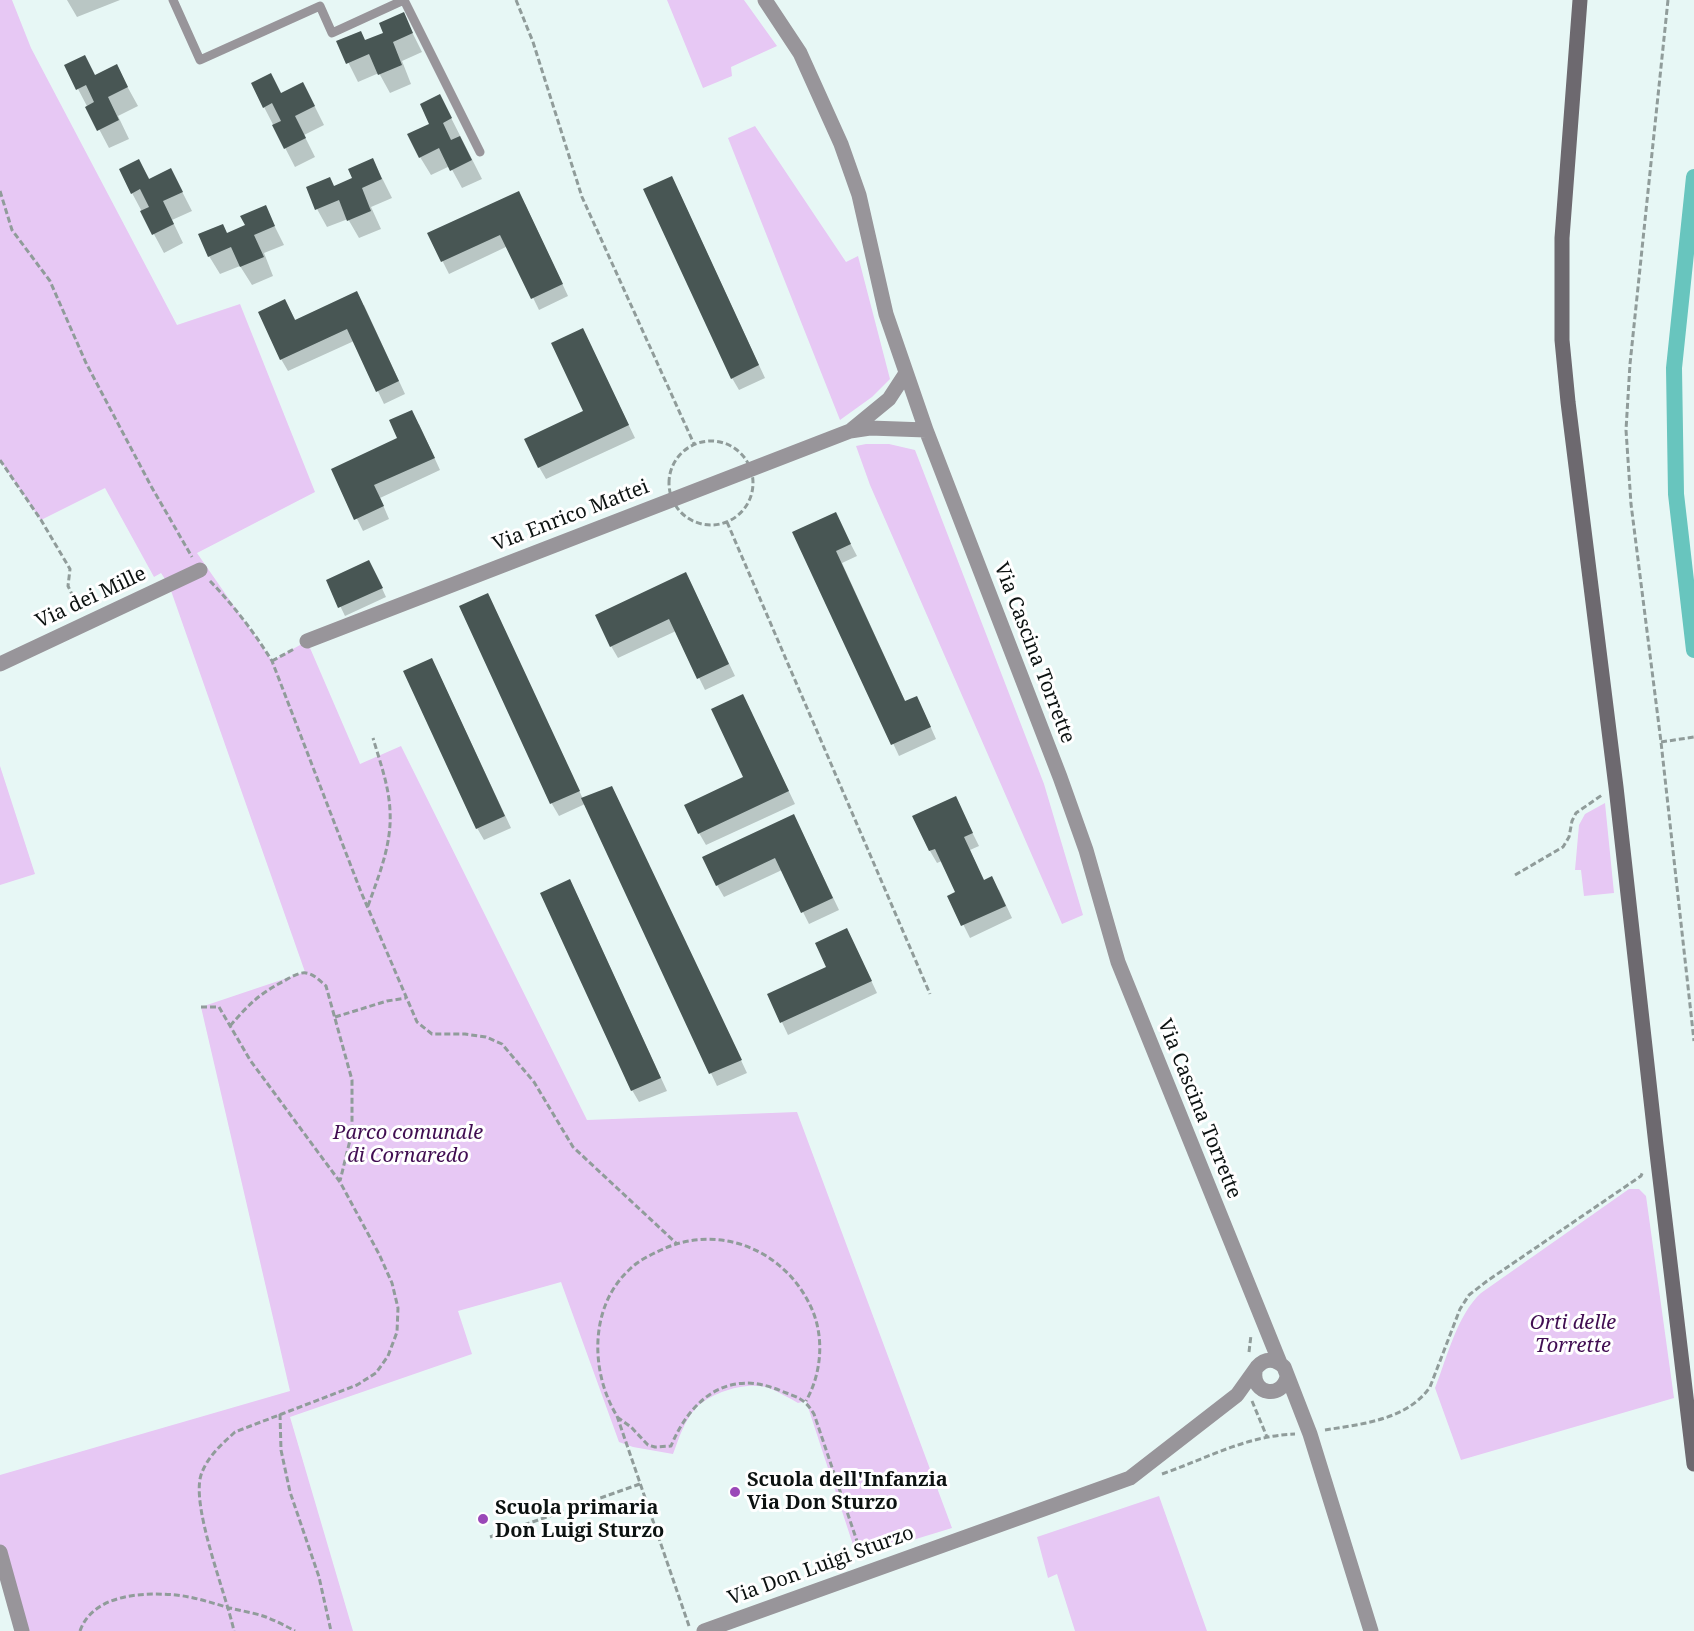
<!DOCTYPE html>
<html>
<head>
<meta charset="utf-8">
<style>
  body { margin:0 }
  canvas { display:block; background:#e7f7f5 }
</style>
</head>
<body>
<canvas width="1694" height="1631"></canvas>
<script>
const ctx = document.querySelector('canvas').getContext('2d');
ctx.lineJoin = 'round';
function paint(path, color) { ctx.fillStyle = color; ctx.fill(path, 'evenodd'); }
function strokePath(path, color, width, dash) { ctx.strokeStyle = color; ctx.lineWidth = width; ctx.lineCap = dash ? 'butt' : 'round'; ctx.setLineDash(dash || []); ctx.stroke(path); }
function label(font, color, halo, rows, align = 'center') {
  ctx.font = font + ' "Noto Serif",serif'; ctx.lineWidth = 6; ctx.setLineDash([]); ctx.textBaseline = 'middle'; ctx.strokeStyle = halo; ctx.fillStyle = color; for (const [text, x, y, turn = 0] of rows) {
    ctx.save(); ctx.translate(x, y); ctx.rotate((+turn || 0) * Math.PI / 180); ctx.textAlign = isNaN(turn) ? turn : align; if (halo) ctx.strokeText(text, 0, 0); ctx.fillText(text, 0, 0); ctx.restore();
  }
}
paint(new Path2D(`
  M0,0H12L31,48L177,325L240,304L315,492L197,553L272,661L307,641L360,764L401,746L587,1120L797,1112L952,1528L857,1557L806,1401L798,1403C789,1398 779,1392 769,1388C747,1381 712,1392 696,1408C684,1421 679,1438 673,1454L633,1447L619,1442L561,1282L458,1311L472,1354L290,1417L353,1631H22L0,1552V1475L290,1391L201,1007L305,972L169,585L161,573L154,577L105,488L41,520L0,460Z
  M667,0H744L777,46L731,67L732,76L703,88Z
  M755,126L846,262L858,256L890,379L872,397L840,420L728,138Z
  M866,444H889L915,450L1044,784L1083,915L1062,924L870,485L856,446Z
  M0,766L35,874L0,885Z
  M1605,803L1614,893L1584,896L1581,870H1575L1579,825L1585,814Z
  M1629,1189H1639L1646,1196L1674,1398L1461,1460L1435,1388C1447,1358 1457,1315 1481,1293Z
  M1159,1496L1207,1631H1075L1057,1574L1048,1578L1037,1537Z`), '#e7c8f4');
paint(new Path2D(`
  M67,0H120L77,17Z
  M403,14L422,52L402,61L411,84L390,93L379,73L358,82L338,42H365L385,33Z
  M116,66L138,106L118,116L129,139L109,148L78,89L95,76Z
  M282,94L313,103L324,125L304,135L315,157L295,167L264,107Z
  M440,96L482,179L462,188L450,166L431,175L420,157Z
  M373,160L392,198L371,207L381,229L359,238L348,219L327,227L317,209L335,187L354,179Z
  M139,161L150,180L171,170L192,211L172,220L183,243L164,253L132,193Z
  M678,190L765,378L739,390L732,378Z
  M525,204L568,296L539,310L508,246L449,274L429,234Z
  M265,207L284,245L264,253L273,276L252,285L240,266L220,274L209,256L227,234L247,226Z
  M285,301L296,321L364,305L405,394L384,404L354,341L288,371L281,359Z
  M583,330L635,438L546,479L539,467L585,412Z
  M419,424L440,470L380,498L389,519L363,531L333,470L399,439Z
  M835,514L857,556L842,563L906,703L923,710L936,739L899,756L794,533Z
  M374,571L386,597L345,616L328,581Z
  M692,586L735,676L705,690L676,631L618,658L611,646Z
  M488,595L583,799L618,800L747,1073L717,1086L585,804L559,816L552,804L461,607Z
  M438,672L511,828L484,840L477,828Z
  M743,696L795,804L706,845L699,833L745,778Z
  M955,798L979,846L970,850L984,882L999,890L1012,918L970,938L949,896L957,893L942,861L937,863L930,851Z
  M800,828L839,910L809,924L782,870L724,897L717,885Z
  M576,893L667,1091L639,1102L632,1090Z
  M853,942L877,993L788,1035L769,995L828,967Z`), '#0003');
strokePath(new Path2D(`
  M1694,177L1674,368L1676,494L1694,650`), '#68c5be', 16);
paint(new Path2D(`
  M404,12L413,33L393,42L402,65L378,75L369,54L346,64L336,41L361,31L365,40L383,33L379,23Z
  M85,55L95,75L117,64L128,87L108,97L119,120L97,131L85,107L94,102L86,85L76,90L64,65Z
  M271,73L281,93L303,82L315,106L295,116L306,138L284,149L272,125L281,121L272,103L263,108L251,83Z
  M440,94L452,118L443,123L451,140L460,136L472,160L450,171L439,148L419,158L407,134L429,124L420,104Z
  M373,158L382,179L362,188L371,211L347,221L339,200L315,210L306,187L330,177L334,186L352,178L348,169Z
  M139,159L149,179L171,168L183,192L163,201L174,224L152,235L140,211L149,207L140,189L131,194L119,169Z
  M672,176L759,365L731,379L643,189Z
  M519,191L563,284L531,299L500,235L441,262L427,233Z
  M266,205L275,226L254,235L264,257L240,267L231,247L208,257L198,234L223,224L227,233L245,225L240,216Z
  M357,291L399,381L376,392L347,329L280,360L258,312L285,299L295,320Z
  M583,328L629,425L538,468L524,439L583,411L551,343Z
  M412,410L435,458L374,485L384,506L354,520L331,469L397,438L389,420Z
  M836,512L851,544L836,551L905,701L917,696L931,727L891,745L792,532Z
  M369,560L383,588L338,608L326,580Z
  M686,572L729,664L697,679L669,619L610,647L595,615Z
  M488,593L580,791L550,804L459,606Z
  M432,658L505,816L476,829L403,671Z
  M743,694L789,791L698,834L684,805L743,777L711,709Z
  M612,786L742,1060L709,1074L581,798Z
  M956,796L973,833L964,837L984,880L992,876L1006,906L961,926L947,896L955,892L935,849L929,851L912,816Z
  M794,814L833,898L801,913L775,858L716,886L702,857Z
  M570,879L661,1078L631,1091L540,893Z
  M847,928L872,981L780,1023L767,994L826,967L815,943Z`), '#485654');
strokePath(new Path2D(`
  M516,0L533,42L582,197L694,444
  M1668,0L1630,364L1626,430L1631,504L1661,742L1694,1041
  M0,191L12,230L50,281L86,363L151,486L192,557
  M669 483a42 42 0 1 1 84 0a42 42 0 1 1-84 0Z
  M0,460L41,520L70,569L68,586L80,611
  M727,522L930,994
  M210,581C234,606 254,632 272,661L361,892L417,1022L432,1034H465L486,1037L502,1044L534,1082L573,1147L676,1243
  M272,661L294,649
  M1661,742L1694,737
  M1515,875L1563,847L1569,837L1572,821L1576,813L1602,795
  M368,906C379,875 392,844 390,811C389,786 380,762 373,738
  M201,1007H219L250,1060L340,1182L379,1254L392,1283L398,1308L397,1332L388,1356L376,1373L357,1385L235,1432C222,1444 207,1457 201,1475C191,1507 226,1594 234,1631
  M335,1017L387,1001L406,998
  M230,1026C249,1004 259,994 284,981C291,977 299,972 306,973C314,974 320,981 326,986L352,1080V1132L340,1181
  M1249,1352L1251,1335
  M1252,1401L1267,1437
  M280,1414L281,1450L290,1492L319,1577L331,1631
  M617,1417L631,1427L648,1445L655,1447L671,1446C691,1398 729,1368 781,1391C799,1398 804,1398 814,1414L863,1559
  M1325,1430C1362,1424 1407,1420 1430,1387L1460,1309L1469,1295L1487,1281L1641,1176L1643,1171
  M1162,1474C1208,1458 1245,1436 1295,1434
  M490,1537L640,1484
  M689,1626L617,1416C590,1372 589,1306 630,1269C638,1261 650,1255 661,1250C718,1223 783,1249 810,1305C825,1335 822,1373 806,1401
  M80,1631C93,1594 143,1592 176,1595C195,1597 212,1603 230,1608C242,1611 255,1613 266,1617C276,1621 286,1626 295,1631`), '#909c9a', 3, [6, 3]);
strokePath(new Path2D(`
  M173,0L200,60L320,6L332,33L404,0L480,152`), '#98959a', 9);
strokePath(new Path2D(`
  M765,0L800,53L841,144L859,195L886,314L926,430L1060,777L1086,850L1118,962L1280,1363
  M850,431L889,399L906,373
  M307,641L850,431L870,428L926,430
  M0,664L200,570
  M1255,1372C1252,1395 1282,1399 1287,1377
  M0,1552L22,1631
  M704,1631L1130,1478L1237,1395L1257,1367C1265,1358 1275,1358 1284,1367L1310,1434L1371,1631`), '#98959a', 15);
strokePath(new Path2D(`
  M1580,0L1562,238V340L1568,402L1616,787L1656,1145L1694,1464`), '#6d696f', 15);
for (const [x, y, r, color] of [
  [735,1492,6,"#9a48b8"],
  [483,1519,6,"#9a48b8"]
]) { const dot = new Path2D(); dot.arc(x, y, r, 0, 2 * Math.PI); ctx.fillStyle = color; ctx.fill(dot); strokePath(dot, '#fff', 2); }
label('20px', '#0c1211', '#fff', [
  ["Via Enrico Mattei",571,516,-21],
  ["Via dei Mille",91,598,-25],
  ["Via Cascina Torrette",1034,653,69],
  ["Via Cascina Torrette",1199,1109,68],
  ["Via Don Luigi Sturzo",821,1566,-20]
]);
label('italic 20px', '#410e52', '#fff', [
  ["Parco comunale",408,1133],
  ["di Cornaredo",408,1156],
  ["Orti delle",1573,1323],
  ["Torrette",1573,1346]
]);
label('bold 20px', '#0c1211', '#fff', [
  ["Scuola dell'Infanzia",747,1480],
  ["Via Don Sturzo",747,1503],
  ["Scuola primaria",495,1508],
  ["Don Luigi Sturzo",495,1531]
], 'left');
</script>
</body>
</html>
